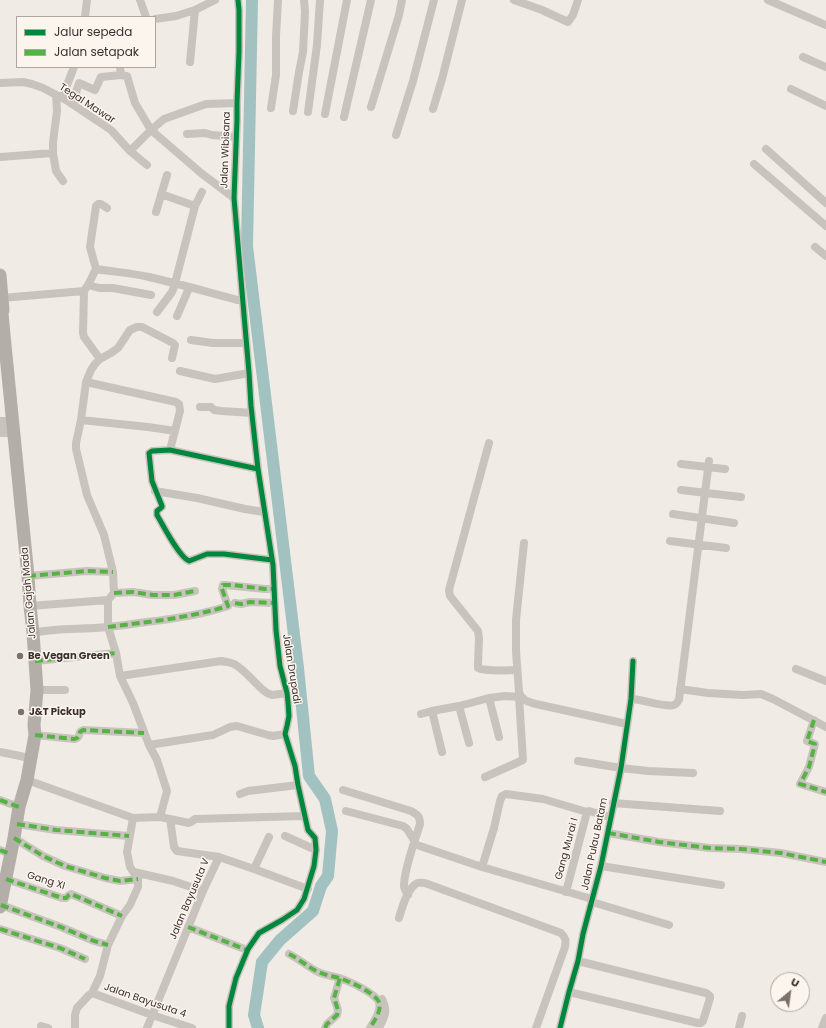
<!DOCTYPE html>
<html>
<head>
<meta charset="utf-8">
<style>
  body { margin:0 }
  #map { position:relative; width:826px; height:1028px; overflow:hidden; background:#f0ebe5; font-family:Poppins,sans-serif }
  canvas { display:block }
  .legend { position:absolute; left:16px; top:16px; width:140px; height:52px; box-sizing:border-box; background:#fbf5ee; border:1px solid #aea6a0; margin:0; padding:5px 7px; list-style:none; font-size:12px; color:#3b302b }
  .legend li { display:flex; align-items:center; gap:8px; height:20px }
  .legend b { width:20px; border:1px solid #aea6a0 }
  .north { position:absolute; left:770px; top:972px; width:40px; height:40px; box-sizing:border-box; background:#fbf5ee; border:1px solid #aea6a0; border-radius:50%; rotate:29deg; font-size:11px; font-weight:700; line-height:16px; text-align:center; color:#3b302b }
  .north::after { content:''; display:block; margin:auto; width:14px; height:18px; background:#7a716c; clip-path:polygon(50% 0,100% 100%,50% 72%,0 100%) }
</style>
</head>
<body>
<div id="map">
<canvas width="826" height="1028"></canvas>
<ul class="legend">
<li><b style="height:5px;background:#00873e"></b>Jalur sepeda</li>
<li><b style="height:5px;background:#57b246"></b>Jalan setapak</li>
</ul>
<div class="north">U</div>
</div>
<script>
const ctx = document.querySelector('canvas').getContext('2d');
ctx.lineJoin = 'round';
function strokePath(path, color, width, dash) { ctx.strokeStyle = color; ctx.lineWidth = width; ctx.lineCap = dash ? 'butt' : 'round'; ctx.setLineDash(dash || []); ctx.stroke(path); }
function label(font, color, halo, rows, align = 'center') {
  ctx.font = font + ' Poppins,sans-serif'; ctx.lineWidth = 3; ctx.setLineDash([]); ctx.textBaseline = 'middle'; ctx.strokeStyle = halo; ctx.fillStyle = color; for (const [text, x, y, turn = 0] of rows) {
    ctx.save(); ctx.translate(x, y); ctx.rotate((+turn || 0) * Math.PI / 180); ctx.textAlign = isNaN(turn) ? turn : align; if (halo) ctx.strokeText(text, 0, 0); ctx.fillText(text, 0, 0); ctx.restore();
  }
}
strokePath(new Path2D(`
  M252,0L247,246L298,668L309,776L325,799L332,831L328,876L321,886L313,911L280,940L262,962L254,1015L258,1028`), '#a1c2c1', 12);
strokePath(new Path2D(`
  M140,0L146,17
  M238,0L239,10V52L237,103V120L234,198L249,373L251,406L258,469L170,450L152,451L149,453L152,481L162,506V507L157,511V515C163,525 179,557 189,561L207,554H224L272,560
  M514,0L542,10L568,22L573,15L578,0
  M768,0L826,25
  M85,17L87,0
  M155,19L176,16L195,10L215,0
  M803,57L826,67
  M190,62L195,10
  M120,67L121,75L127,76L135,103L151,130L201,173L234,198
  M0,83L23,82L32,84L43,88L66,100L111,130L130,151L147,165
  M791,89L826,106
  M56,95L57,111L53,142V153L56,171L63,181
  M62,98L74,67
  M74,105L77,99L76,92L79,83L95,90L101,77L121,75
  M371,107L399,15L402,0
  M271,108L276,75V36L278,0
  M433,109L442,79L462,0
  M293,111L299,72L303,52L305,12L304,0
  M308,112L317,45L320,0
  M325,114L347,0
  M344,117L371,0
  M187,134L205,133L212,135L236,137
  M396,135L413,81L434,0
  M766,149L826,203
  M130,151L151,130L164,119L206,104L237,103
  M0,157L53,153
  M754,164L826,226
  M161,194L195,206
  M156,212L167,175
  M815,247L826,256
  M96,269C114,272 132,273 149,277C180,284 211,293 242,301
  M96,269L90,247L96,206L98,204H101L107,208
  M88,285L99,288H113L151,295
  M84,291L83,333L84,337L100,359
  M2,298L84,291L88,285L96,269
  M157,312L172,292L174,287L195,206L202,192
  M177,316L189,288
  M191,340L213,343H246
  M180,371L215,379L249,373
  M86,382L176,402L179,404L180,411L170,450
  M200,407H211L214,410L222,411L252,413
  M81,420L148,427L175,431
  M489,443L449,590L450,596L478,631L479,638L478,664V668C488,672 507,670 517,670
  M681,464L725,469
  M681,490L741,497
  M155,491L197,498L245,509L264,512
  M673,514L734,523
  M670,541L726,548
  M524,543L516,620V651L519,692C521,700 528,702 536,704L627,724
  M28,576L87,571L113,572
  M114,593L133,592L153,595H174L195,591
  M235,603L241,604L250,602L274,603
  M30,606L108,600
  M33,633C57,627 82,630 107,627C120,626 133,624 146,622C174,619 201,615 228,606L222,589L223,585H225L265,589H274
  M35,661L116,653
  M796,669L826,681
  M120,676L221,661C225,662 230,662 234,664C247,671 255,685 267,693L272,695L287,693
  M680,689L708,693L743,695L761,694L773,699L826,727
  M37,690H65
  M489,698L499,737
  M631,699C642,699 665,708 674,705C677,704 677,702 679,700L709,461
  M459,706L469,743
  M432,711L442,752
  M421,714L432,711L459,706L489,698L505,696L521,697
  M814,720L807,741L815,744L809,767L800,784L826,792
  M35,735L74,739C79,738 79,736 80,732L83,730L144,733
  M149,745L213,735L230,727L237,726L268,735L273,736L285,734
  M0,752L30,758
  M578,761L621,768L648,771L693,773
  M485,777L523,760L519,697
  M27,780L133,818L160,817L189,823L191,822L195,819L304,816
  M343,790L411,811C418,815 420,816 420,824C415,841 404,869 404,886C404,889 406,892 408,895
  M240,794L248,791L298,785
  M0,800L19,807
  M613,803L720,811
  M346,811L403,826L407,829L415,842
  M160,817L167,791L157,760L149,745L133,703L120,676L116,653L108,627V600L114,593L113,572L104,535L87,495L76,449V443L81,420L86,382L91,370L95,364L100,359L111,353L118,348L130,330L137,327H142L173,343L175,345L172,358
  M170,819L174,847L177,851L219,857L254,869L308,889
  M17,824L56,830L129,836
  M608,833L659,842L710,848L741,849L781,853L826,862
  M285,836L316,850
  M14,838L43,856L65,866L105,878L120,881L138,879
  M414,844L482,867L592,899
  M0,850L10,854
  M601,866L721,885
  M482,867L494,828L500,801L502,796L506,794L543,799L587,812L589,811L610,817
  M254,869L269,837
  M134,872L173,881L203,891
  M6,879L62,898H66L69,895L71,894L122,916
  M566,892L587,812
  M592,902L669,925
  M1,905L61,927L94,941L108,945
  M399,918C402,908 407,889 416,884C418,882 421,883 425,883L561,933C566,938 566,940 565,947L536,1028
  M188,927L247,950
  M0,929L60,948L85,959
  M289,954C299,959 308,967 318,972C325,975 332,976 339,978C349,981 375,993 379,1002C382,1011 374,1021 370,1028
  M569,992L698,1023H701L703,1021L710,998V996L706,993L578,961
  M92,993L152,1015L192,1028
  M41,1026L48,1028
  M75,1028V1015L77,1008L89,995L92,993L100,976L108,945L122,916L130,905L138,887V879L130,867L127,852L133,818
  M147,1028L203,891L219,857
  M229,1028V1006L236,978L248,949L259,933L282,920L297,910L304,899L314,866L316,850L315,838L308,830L298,785L295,766L285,734L287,726L289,716L288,702L287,693L280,666L276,630L273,565L258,469
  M325,1028L327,1024L337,1015L338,1010L334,998L340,978
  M379,1028C385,1016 388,1011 382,999
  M560,1028L569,992L578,961L583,934L601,866L621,768L631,699L633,661
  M739,1028L742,1016
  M822,1028L826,1018`), '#c9c3be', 8);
strokePath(new Path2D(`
  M0,422H12
  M0,432H13`), '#c9c3be', 10);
strokePath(new Path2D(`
  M0,275L3,310L2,313L4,335L28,576L30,606L33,633L37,690L34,725L35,735L27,780L19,807L14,838L0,907`), '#b4aea8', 13);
strokePath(new Path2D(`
  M28,576L87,571L113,572
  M114,593L133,592L153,595H174L195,591
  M235,603L241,604L250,602L274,603
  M108,627C148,622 189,618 228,606L222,589L223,585H232L265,589H274
  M35,661L116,653
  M814,720L807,741L815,744L809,767L800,784L826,792
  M35,735L74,739C79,738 79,736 80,732L83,730L144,733
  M0,800L19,807
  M17,824L56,830L129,836
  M608,833L659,842L710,848L741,849L781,853L826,862
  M14,838L43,856L65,866L105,878L120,881L138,879
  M0,850L10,854
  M6,879L62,898H66L69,895L71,894L122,916
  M1,905L61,927L94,941L108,945
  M188,927L247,950
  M0,929L60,948L85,959
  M289,954C299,959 308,967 318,972C325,975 332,976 339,978C349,981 375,993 379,1002C382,1011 374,1021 370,1028
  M325,1028L327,1024L337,1015L338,1010L334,998L340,978`), '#57b246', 4, [8, 4]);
strokePath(new Path2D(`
  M238,0L239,10V52L237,103V120L234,198L249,373L251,406L258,469L170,450L152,451L149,453L152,481L162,506V507L157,511V515C163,525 179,557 189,561L207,554H224L272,560
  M229,1028V1006L236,978L248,949L259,933L282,920L297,910L304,899L314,866L316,850L315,838L308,830L298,785L295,766L285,734L287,726L289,716L288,702L287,693L280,666L276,630L273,565L258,469
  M560,1028L569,992L578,961L583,934L601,866L621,768L631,699L633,661`), '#00873e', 5);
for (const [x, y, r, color] of [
  [20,656,4,"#7a716c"],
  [21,712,4,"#7a716c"]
]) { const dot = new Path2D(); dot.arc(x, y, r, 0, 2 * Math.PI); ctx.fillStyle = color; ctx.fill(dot); strokePath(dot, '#fbf5ee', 1.5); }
label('10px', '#3b302b', '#fbf5ee', [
  ["Tegal Mawar",87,104,33],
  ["Jalan Wibisana",226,150,-88],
  ["Jalan Gajah Mada",29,593,-95],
  ["Jalan Drupadi",291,669,81],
  ["Jalan Pulau Batam",595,844,-78],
  ["Gang Murai I",567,849,-75],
  ["Gang XI",46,881,17],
  ["Jalan Bayusuta V",190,899,-67],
  ["Jalan Bayusuta 4",145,1001,19]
]);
label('bold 10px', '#3b302b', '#fbf5ee', [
  ["Be Vegan Green",28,656],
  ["J&T Pickup",29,712]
], 'left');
</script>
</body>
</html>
